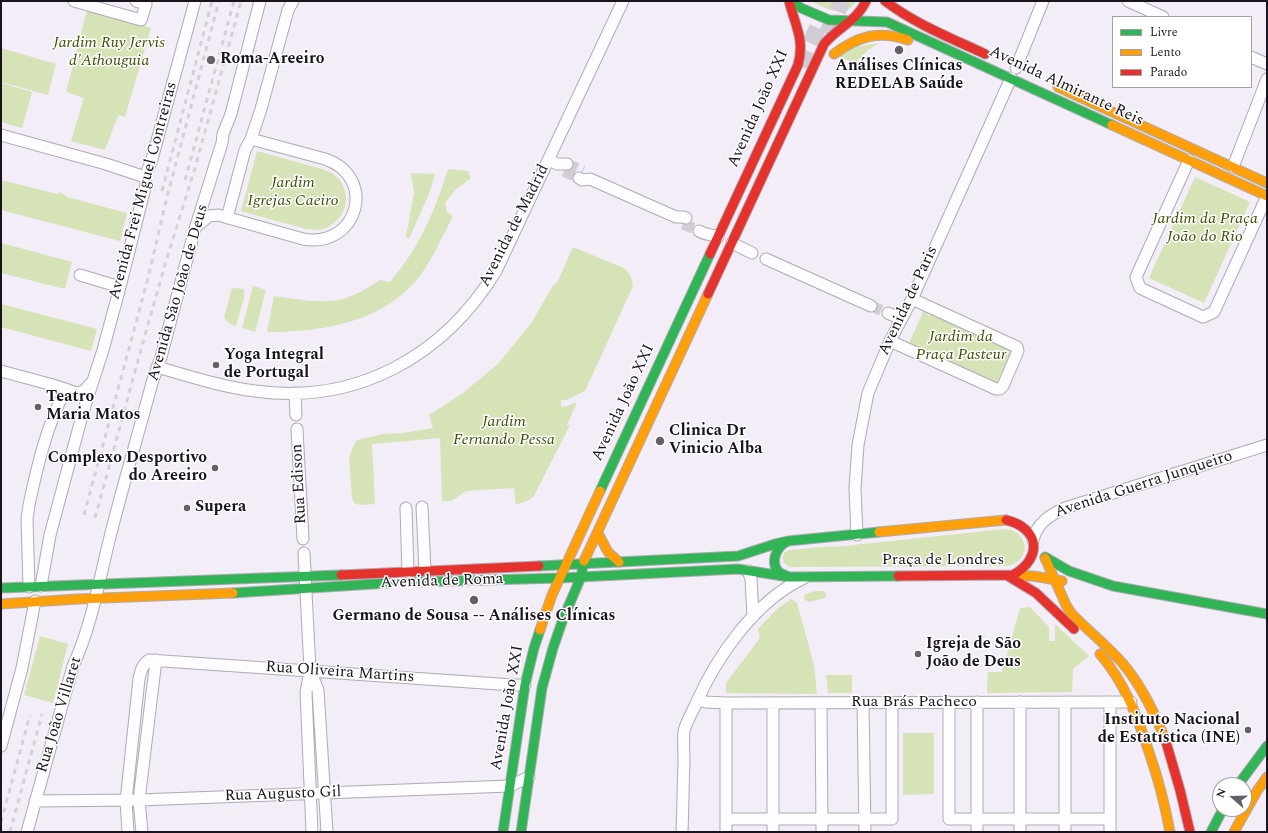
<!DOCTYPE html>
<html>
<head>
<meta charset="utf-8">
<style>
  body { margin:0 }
  #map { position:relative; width:1268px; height:833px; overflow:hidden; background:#f2edf7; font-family:Spectral,serif }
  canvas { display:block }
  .frame { position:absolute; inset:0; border:2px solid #1a131e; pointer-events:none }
  .legend { position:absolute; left:1112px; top:16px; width:140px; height:72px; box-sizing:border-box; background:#fff; border:1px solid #a3a1a5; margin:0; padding:5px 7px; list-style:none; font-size:12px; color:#1a131e }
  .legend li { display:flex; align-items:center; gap:8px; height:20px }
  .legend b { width:20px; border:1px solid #a3a1a5 }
  .north { position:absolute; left:1212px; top:777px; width:40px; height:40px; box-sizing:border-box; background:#fff; border:1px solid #a3a1a5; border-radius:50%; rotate:290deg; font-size:11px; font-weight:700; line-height:16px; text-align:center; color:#1a131e }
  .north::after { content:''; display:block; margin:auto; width:14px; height:18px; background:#665f6a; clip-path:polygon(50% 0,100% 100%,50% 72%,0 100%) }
</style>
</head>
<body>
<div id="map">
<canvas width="1268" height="833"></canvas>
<div class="frame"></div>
<ul class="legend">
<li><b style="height:5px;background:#30b455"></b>Livre</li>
<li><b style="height:5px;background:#ff9f0a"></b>Lento</li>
<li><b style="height:5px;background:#e5322d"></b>Parado</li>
</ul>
<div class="north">N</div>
</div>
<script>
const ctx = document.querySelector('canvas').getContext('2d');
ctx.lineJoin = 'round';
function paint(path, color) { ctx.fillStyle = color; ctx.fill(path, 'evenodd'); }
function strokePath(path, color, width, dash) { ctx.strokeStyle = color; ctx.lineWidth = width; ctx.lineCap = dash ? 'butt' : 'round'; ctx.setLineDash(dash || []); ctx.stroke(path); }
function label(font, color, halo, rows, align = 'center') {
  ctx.font = font + ' Spectral,serif'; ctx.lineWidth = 3; ctx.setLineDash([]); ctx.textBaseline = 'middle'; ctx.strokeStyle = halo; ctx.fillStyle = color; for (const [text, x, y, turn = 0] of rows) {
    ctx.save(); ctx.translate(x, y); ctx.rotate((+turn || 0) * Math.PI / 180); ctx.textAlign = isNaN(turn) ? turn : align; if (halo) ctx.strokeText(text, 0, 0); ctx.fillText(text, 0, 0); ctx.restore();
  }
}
paint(new Path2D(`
  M811,1H856C845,21 826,8 811,1Z
  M87,10L151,28L125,117L118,115L105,150L71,141L84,98L66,92Z
  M879,43L868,50L855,63L838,56L848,48Z
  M1,48L56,64L48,95L1,82Z
  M1,83L32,92L22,128L1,122Z
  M257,151L322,169L332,173L340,180L344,188L346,197L345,207L341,216L334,223L326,228L317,230L306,229L241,211Z
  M448,169L468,171L471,178L455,190L445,203L447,212L453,216C443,236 432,260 419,277C382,323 322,332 267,332L274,296C295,299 327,305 346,298C358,294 369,287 380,280L390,282C419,248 435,211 448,169Z
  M411,173L435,174L430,191L409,239L406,237L414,193Z
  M1195,177L1250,202L1204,303L1149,278Z
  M1,180L57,194L60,192L67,197L127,213L120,241L1,210Z
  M1,243L72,262L65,289L1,273Z
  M573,247L624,268C630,273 632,278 633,286L585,391L566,400H561V407L567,406L577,402L567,425H570L534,496L529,500L516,505L514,488L466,491L451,501H442L440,438L372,444L375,504L360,505L354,503L352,498L349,458L353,447L357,440L383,434L403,433L433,428L429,415L463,393L499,363L532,322L552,287L558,281Z
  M253,286L266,290L255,332L242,328Z
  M232,288L244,289V298L236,326L230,324L224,318Z
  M1,304L97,329L91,351L1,327Z
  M925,311L929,313L927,315L929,316L930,313L1012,350L998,383L910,344V341L923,312Z
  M1005,529C1030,531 1032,562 1007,566L790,567C784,565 781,560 784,553L789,550L835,546V547Z
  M816,591H825L826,595L825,598L810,602L806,601L804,598L805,594Z
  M791,599L797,603L814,665L817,694L726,693V683L760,638L758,629L777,609Z
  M1030,607L1049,627V641H1055V624L1089,656L1073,669L1072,692L987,693L988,672H1002L1020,608Z
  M40,636L68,644L53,703L24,695Z
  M826,675H852V693H828Z
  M903,733H934V794L903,795Z`), '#d6e3b6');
strokePath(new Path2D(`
  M567,164L583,171
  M564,171L579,178
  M683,224L699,231
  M871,306L888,313`), '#d2ccd6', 11, [11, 5.5]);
strokePath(new Path2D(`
  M827,34L842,1
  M800,66L824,14`), '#d2ccd6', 17, [17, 8]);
const street = new Path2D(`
  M74,1L141,20L146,4L136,1
  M1128,1L1163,17
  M1251,57L1267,64
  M1016,68L1043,1
  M1,135L106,164L145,177
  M549,160L557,164H567
  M1189,160L1136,277L1140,288L1203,317L1214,312L1267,196
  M1233,167L1267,79
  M579,178L582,180L590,179L676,217H683L686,218
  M227,218L245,150L251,139L261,109L288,10L293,1
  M197,226L209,216L218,215L303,239C358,249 378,177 325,159L251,139
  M699,231C705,235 711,234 718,237
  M732,243L752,253
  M766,259L871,306
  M80,275L120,287
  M888,313L901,319
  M890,341L996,389H1000L1003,386L1018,351L1017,347L912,299
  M157,367C189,376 222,387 255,391C356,405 443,357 496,271L623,1
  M1,371L53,385L76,393L84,391L91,383
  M295,393L296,415
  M297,429L303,539
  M422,507L425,571
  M406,508L408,572
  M857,535L855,489L858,445L868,393L890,341L912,299L1011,78
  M1033,540C1037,523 1050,515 1065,508L1267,445
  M304,553L310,670L318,690L327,832
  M748,571L751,579L753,617
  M41,586L50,535L83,412L103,350L120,287L146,184L145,177L152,159L195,1
  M29,587L27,519L29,505C37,467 47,424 66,389
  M310,671L306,692L312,832
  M698,699L705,702L726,703L1131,702
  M949,702V819H1110
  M977,702V832
  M1020,702V832
  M1065,702V832
  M1110,702V832
  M726,703V832
  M773,703V832
  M821,703L822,832
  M863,703L865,832
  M1,746L22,668L35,601
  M35,801L139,800L510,786L529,777
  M726,819H892V703
  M27,832L73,666C91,627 99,582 109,541C122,488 138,435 152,383L161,357L195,229L222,143L223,134L231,114L260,1
  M128,832L126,801L139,679C141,670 142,665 149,660L513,685H525
  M142,832L139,800L156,660
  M682,832C683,809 683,785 684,762C684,752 683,741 684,731C686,723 691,714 695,706C716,657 755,601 804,578`);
const fast = new Path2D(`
  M792,1L801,8L829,20L887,22L1112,125
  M600,491L710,254
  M879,532L788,541C776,546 769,564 780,573C783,574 786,576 789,577L898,576
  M1045,557L1069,571L1113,586L1267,614
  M539,566L738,556L775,544L788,541
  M415,582L560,578L738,569L789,577
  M1,588L341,575
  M233,593L389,583
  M1238,785L1267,746
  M503,832L525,685L534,648L540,630
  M521,832L542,688L553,648L563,619L581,577L584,561
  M1211,832L1223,809`);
const slow = new Path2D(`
  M834,54C858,36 879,30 908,40
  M1058,87L1267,183
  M1112,125L1267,196
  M879,532L1006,520
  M598,533L608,552L619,562
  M1045,558L1066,605L1071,613C1088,631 1108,646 1124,665C1143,688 1155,714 1166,742
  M584,561L708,294
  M1013,576H1033L1062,581
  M1,604L78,599L233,593
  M540,630L552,595L600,491
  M1100,654C1125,683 1137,716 1149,752C1158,778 1165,805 1170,832
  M1234,832L1257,791L1267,777`);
const jam = new Path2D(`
  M885,1C915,24 951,38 985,54
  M710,254L798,65C805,40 795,25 789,1
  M708,294L824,44C837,28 857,21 866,1
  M341,575L539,566
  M898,576L1013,575C1043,558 1040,528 1006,520
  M1008,576L1036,593L1074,629
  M1166,742L1180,790L1190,832`);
strokePath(street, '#afaab4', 13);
strokePath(fast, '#afaab4', 11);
strokePath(slow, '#afaab4', 11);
strokePath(jam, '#afaab4', 11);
strokePath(street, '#fdfcfe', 11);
strokePath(fast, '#30b455', 9);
strokePath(slow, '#ff9f0a', 9);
strokePath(jam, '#e5322d', 9);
strokePath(new Path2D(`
  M185,180L234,1
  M162,191L212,1
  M84,515L147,282L167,197L219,1
  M95,518L140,353L164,268L195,168L241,1
  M1,822L30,715
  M10,832L42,714`), '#d3d1d4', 3, [5, 5]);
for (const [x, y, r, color] of [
  [899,50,5,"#665f6a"],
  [211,60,5,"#665f6a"],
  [216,365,4,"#665f6a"],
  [38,407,4,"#665f6a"],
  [660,441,5,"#665f6a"],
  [215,468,4,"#665f6a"],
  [187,508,4,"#665f6a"],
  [474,600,5,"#665f6a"],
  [918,654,4,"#665f6a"],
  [1248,730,4,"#665f6a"]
]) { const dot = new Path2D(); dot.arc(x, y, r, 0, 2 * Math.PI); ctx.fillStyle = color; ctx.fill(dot); strokePath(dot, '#fff', 1.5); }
label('italic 16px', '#3d4d03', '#fff', [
  ["Jardim Ruy Jervis",109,44],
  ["d'Athouguia",109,62],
  ["Jardim",293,184],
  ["Igrejas Caeiro",293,202],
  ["Jardim da Praça",1205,220],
  ["João do Rio",1205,238],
  ["Jardim da",961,338],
  ["Praça Pasteur",961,356],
  ["Jardim",504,423],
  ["Fernando Pessa",504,441]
]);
label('bold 16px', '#1a131e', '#fff', [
  ["Roma-Areeiro",220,60],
  ["Análises Clínicas",899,67,"center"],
  ["REDELAB Saúde",899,85,"center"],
  ["Yoga Integral",224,356],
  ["de Portugal",224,374],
  ["Teatro",46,398],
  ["Maria Matos",46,416],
  ["Clinica Dr",669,432],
  ["Vinicio Alba",669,450],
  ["Complexo Desportivo",207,459,"right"],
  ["do Areeiro",207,477,"right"],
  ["Supera",195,508],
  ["Germano de Sousa -- Análises Clínicas",474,617,"center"],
  ["Igreja de São",926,645],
  ["João de Deus",926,663],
  ["Instituto Nacional",1240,721,"right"],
  ["de Estatística (INE)",1240,739,"right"]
], 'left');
label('16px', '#1a131e', '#fff', [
  ["Avenida Almirante Reis",1066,87,25],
  ["Avenida João XXI",759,109,-66],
  ["Avenida Frei Miguel Contreiras",144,191,-75],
  ["Avenida de Madrid",515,226,-63],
  ["Avenida São João de Deus",179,293,-74],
  ["Avenida de Paris",909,301,-65],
  ["Avenida João XXI",624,403,-65],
  ["Rua Edison",300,484,-93],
  ["Avenida Guerra Junqueiro",1144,485,-18],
  ["Praça de Londres",943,561],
  ["Avenida de Roma",442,582,-2],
  ["Rua Oliveira Martins",340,673,4],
  ["Rua Brás Pacheco",914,703],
  ["Avenida João XXI",508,708,-80],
  ["Rua João Villaret",60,715,-73],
  ["Rua Augusto Gil",283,795,-2]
]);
</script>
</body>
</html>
